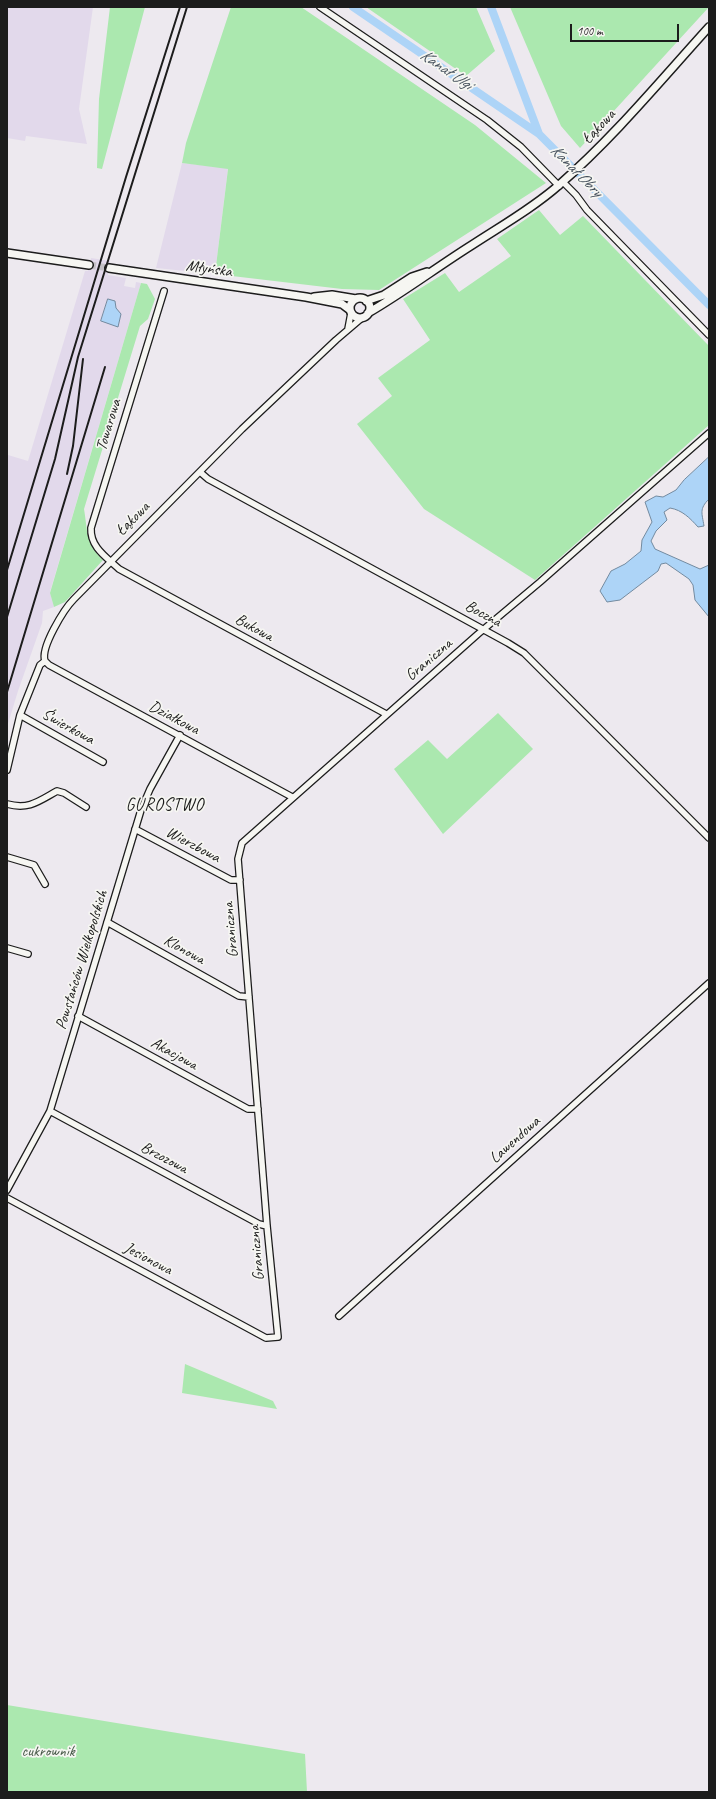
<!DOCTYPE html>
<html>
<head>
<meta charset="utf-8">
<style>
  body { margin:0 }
  #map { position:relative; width:716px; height:1799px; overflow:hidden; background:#ede9ef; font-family:Caveat,sans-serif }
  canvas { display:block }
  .frame { position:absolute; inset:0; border:8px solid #1c1c1c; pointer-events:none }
  .scale { position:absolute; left:570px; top:24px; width:109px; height:18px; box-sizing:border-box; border:2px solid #1c1c1c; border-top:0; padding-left:5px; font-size:12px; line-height:14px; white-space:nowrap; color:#1c1c1c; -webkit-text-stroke:3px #f6f6f2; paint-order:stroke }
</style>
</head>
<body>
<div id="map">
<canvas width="716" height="1799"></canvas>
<div class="frame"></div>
<div class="scale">100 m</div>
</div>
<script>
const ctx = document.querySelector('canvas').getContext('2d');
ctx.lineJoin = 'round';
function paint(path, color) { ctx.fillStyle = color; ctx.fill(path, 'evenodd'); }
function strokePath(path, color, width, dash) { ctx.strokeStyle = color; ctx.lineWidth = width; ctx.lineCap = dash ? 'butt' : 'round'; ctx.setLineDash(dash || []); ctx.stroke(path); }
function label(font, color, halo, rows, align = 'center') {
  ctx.font = font + ' Caveat,sans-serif'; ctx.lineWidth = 3.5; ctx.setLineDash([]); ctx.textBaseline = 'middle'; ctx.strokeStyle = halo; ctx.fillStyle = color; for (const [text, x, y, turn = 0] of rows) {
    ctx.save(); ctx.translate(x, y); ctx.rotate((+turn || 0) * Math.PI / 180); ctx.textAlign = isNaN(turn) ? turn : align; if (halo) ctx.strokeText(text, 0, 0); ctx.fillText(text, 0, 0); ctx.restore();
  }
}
paint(new Path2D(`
  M7,7H93L79,109L87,144L26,136L25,141L7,138Z
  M182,163L228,168L215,274L156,268Z
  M91,258L110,261L108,275L126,278L124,286L135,288L136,282L141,283L50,592L54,607L43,611L42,623L18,691L7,727V460L8,455L28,461L85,271H88Z`), '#e2d9eb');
paint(new Path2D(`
  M110,7H145L102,169L97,168L99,99Z
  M231,7H301L475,125L546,183L379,290L342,289L215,274L228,169L182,163L186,143Z
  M366,7H476L495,51L466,76Z
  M510,7H709L580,148L561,126Z
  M539,210L560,235L583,216L709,346V425L535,580L424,509L357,424L392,396L378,378L430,340L403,299L445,273L459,292L511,256L497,239Z
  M141,283L147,284L155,299L148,319L140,326L84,509C88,533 85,542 103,560L65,602L54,607L50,593Z
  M498,713L533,749L443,834L394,769L428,740L447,759Z
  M185,1364L273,1401L277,1409L182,1393Z
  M7,1705L305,1754L307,1792H7Z`), '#abe8af');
const water = new Path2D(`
  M108,299L115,301L116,308L121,314L118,327L101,321Z
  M709,457V499C699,509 702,513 704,526L698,527C690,518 682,510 670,508L664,512L667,520L656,531L651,541L655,549L700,569L709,565V617L695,600L693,585L689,579L666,563L661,564L658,571L620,600L607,602L600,591L611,571L625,564L641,551L642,540L652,522L645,502L656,496L663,497L676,490L684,480Z`);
paint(water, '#add4f7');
strokePath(water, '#738a9f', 1);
strokePath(new Path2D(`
  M353,7L539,134
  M491,7L539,134L709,305`), '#add4f7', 8);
strokePath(new Path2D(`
  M89,265L109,268`), '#c3c0c5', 7, [7, 3.5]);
const minor = new Path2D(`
  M320,7L487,120L521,147L559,186
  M563,182L576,195L587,210L709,335
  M164,291L91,528C90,547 106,557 119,569L386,714
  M348,329L351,313
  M200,472L208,479L508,643L524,653L709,838
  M45,661C40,648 64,609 74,599L242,429L336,340L363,317
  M45,661L49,665L292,797
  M20,715L103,762
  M7,770L20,715L40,665L45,661
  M7,804C29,810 39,801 57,791L64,793L86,807
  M135,829L231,880H240
  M7,857L34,865L45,884
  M107,922L239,996L249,997
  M7,948L28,954
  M78,1016L248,1109H258
  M50,1111L259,1224L267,1226
  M7,1190L50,1111L141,810L150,789L180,735
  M7,1198L266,1338L278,1337L267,1226L238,859L242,843L478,634L540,582L709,433
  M339,1316L709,983`);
const tertiary = new Path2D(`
  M7,253L89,265
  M109,268L306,297L342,304L350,310
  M314,297L332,295L356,299
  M350 308a10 10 0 1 1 20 0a10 10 0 1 1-20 0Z
  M366,301L384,295L412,277L427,272
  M368,313C404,292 437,267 472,245C501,226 533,208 559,185C614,137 660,81 709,27`);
strokePath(minor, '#1c1c1c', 8);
strokePath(tertiary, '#1c1c1c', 10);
strokePath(minor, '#f6f6f2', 5.5);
strokePath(tertiary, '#f6f6f2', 7);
strokePath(new Path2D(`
  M67,474L73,446L83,359
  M7,570L126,177L180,7
  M7,617L55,459L78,357L187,7
  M7,692L105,367`), '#1c1c1c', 2);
label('16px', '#1c1c1c', '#f6f6f2', [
  ["Łąkowa",599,127,-47],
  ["Młyńska",209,269,8],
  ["Towarowa",109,425,-73],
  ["Łąkowa",133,519,-45],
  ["Boczna",483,614,29],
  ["Bukowa",254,628,29],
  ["Graniczna",429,660,-41],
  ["Działkowa",174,718,28],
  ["Świerkowa",68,727,29],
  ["Wierzbowa",193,845,28],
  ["Graniczna",231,930,-95],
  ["Klonowa",184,950,29],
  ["Powstańców Wielkopolskich",82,960,-73],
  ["Akacjowa",174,1054,29],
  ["Lawendowa",515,1140,-42],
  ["Brzozowa",164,1158,28],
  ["Graniczna",257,1253,-95],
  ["Jesionowa",148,1259,28]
]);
label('16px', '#475948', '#f6f6f2', [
  ["cukrownik",48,1752]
]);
label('italic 17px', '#48535e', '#f6f6f2', [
  ["Kanał Ulgi",446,70,34],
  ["Kanał Obry",576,171,45]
]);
ctx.letterSpacing = '1px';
label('17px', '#1c1c1c', '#f6f6f2', [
  ["GUROSTWO",165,806]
]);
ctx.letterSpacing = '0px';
</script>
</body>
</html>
